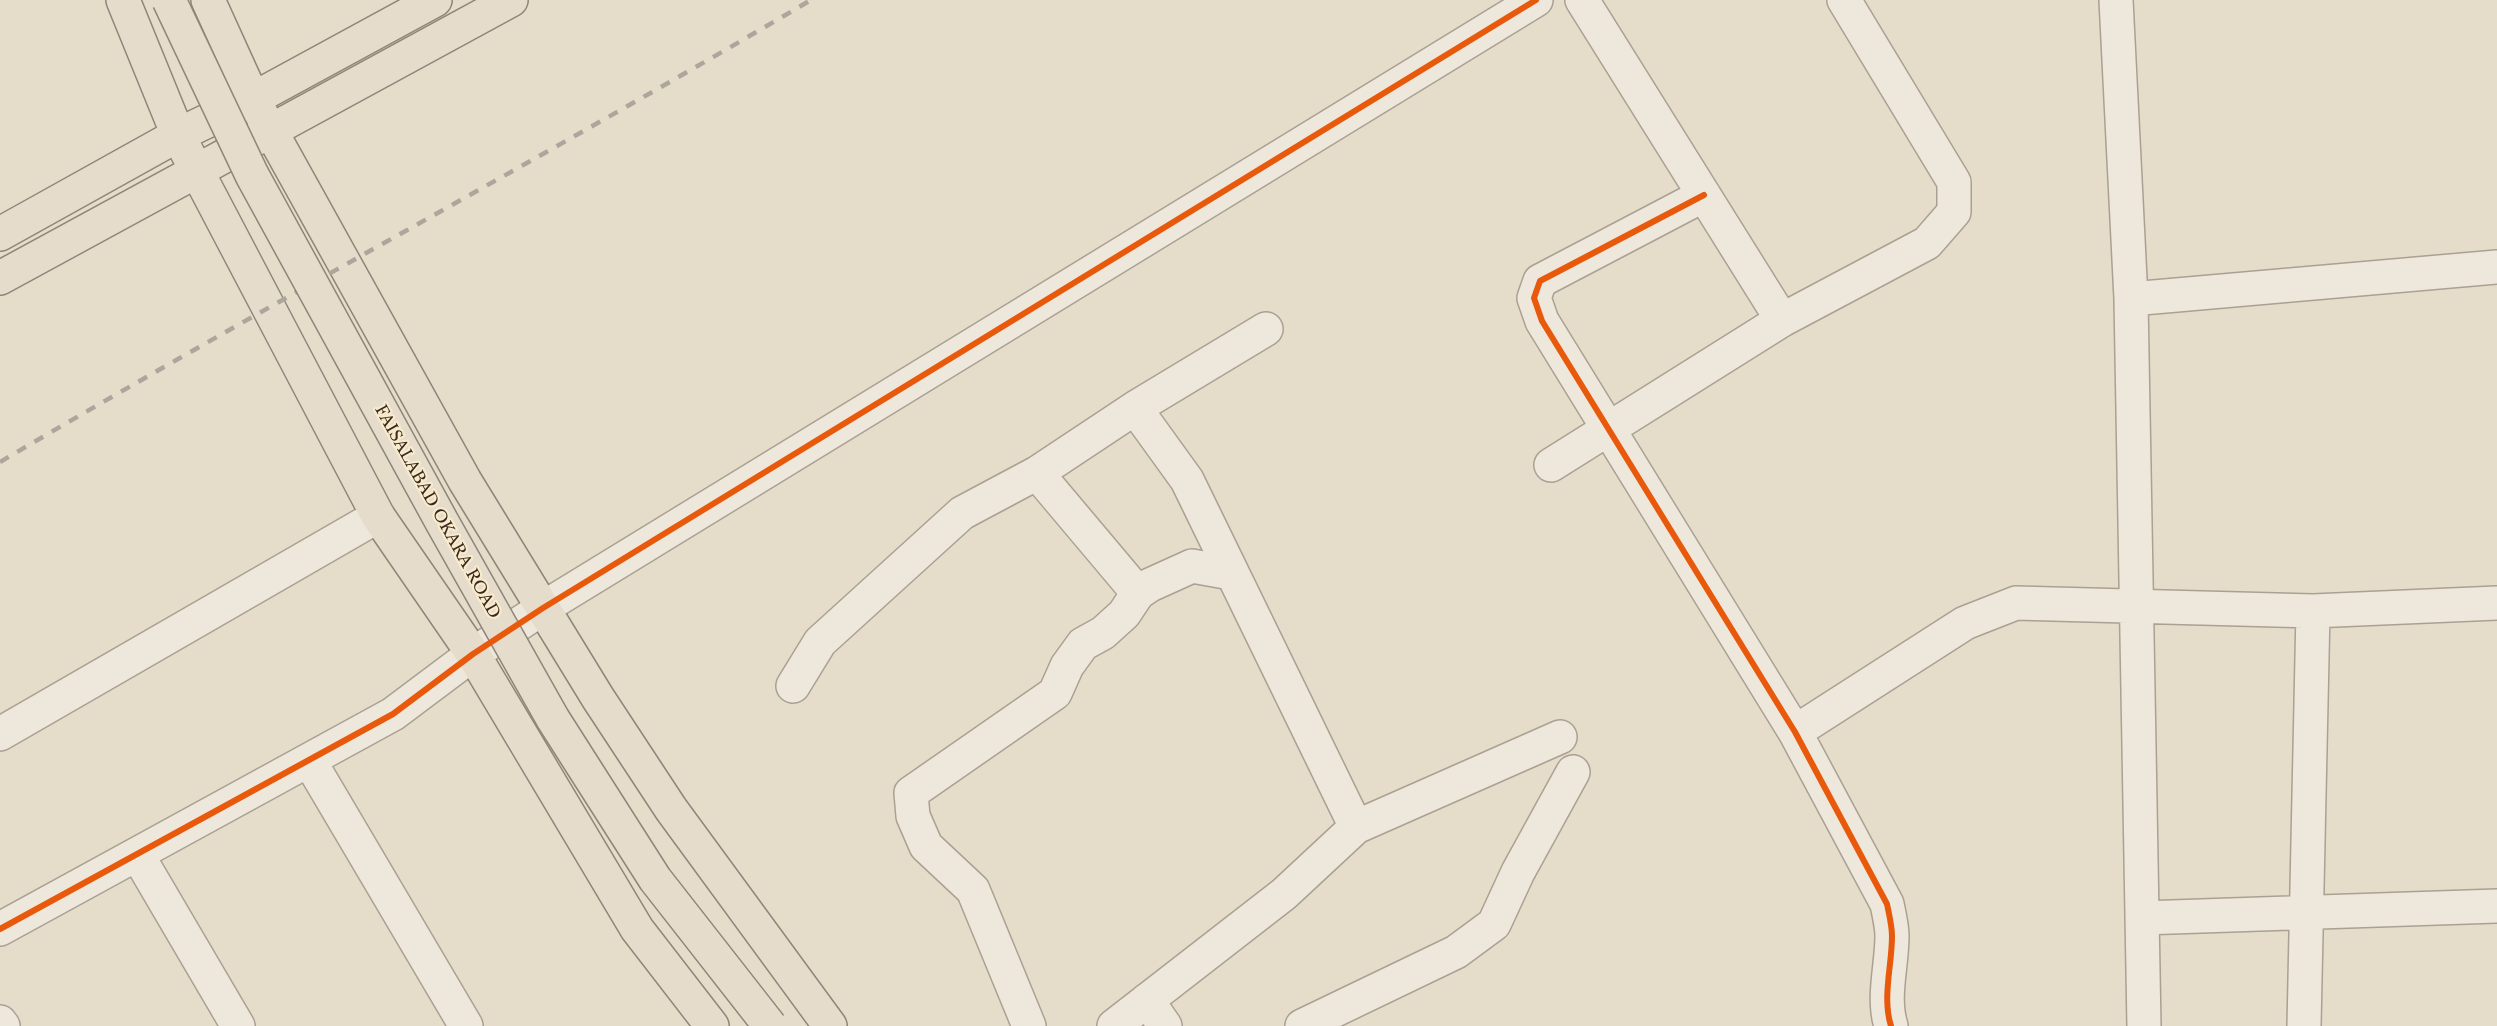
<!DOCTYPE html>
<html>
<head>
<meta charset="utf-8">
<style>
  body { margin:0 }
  canvas { display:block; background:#e5dcc9 }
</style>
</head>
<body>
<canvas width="2497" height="1026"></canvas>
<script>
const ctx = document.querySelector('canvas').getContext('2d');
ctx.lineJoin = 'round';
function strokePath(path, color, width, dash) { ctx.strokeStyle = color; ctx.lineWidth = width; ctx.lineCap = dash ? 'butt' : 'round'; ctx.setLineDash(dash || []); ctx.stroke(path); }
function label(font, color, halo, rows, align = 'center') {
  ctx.font = font + ' "Libre Baskerville",serif'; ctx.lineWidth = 4.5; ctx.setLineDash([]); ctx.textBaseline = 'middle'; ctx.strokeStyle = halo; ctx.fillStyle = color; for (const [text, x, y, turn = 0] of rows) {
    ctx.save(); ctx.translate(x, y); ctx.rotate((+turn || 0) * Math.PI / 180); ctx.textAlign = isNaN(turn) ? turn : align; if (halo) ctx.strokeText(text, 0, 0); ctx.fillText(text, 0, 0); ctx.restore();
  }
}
const minor = new Path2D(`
  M1582,0L1782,320
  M2116,0L2131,299L2144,1026
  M1704,195L1540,281L1534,298L1542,321L1795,732L1887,904C1889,914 1892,926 1892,936C1892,966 1882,997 1891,1026
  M2131,299L2497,267
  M1135,408L1187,480L1356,827
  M1551,465L1782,320L1927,243L1954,212V182L1844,0
  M1037,473L1138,593
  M793,686L820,642L962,513L1037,473L1135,408L1266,329
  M1795,732L1965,623L2016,603L2313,611L2497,603
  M0,734L378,516
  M309,760L466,1026
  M137,854L238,1026
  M2142,918L2497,906
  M0,929L393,714L473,654L543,608L1536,0
  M1147,1000L1165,1026
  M0,1022L3,1026
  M1029,1026L973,890L926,846L913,816L911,793L1055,693L1067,666L1083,644L1103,633L1124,614L1138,593L1150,585L1192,566L1231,573
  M1114,1026L1284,894L1356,827L1560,737
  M1302,1026L1456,952L1494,924L1518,872L1573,772
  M2304,1026L2313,611`);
const major = new Path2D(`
  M123,0L178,135L378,516L473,654L637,929L712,1026
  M208,0L253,99L465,481L598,698L671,809L830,1026
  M0,234L178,135L253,99L435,0
  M0,278L511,0`);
strokePath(minor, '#aaa193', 36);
strokePath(major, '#8f867a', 36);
strokePath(minor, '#ede7dc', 33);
strokePath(major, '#e5dccc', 33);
strokePath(new Path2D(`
  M0,462C268,304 543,158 811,0`), '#aca69c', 4.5, [10, 10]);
const majorBridge = new Path2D(`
  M169,0L252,175L442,522L553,719L655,879L770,1026`);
strokePath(majorBridge, '#8f867a', 36, []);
strokePath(majorBridge, '#e5dccc', 33);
strokePath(new Path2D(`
  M1704,195L1540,281L1534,298L1542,321L1795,732L1887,904C1889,914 1892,926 1892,936C1892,966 1882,997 1891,1026
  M0,929L393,714L473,654L543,608L1536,0`), '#e8590c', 6);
label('16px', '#39281b', '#f8eacd', [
  ["FAISALABAD OKARA ROAD",437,512,61]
]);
</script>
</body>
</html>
